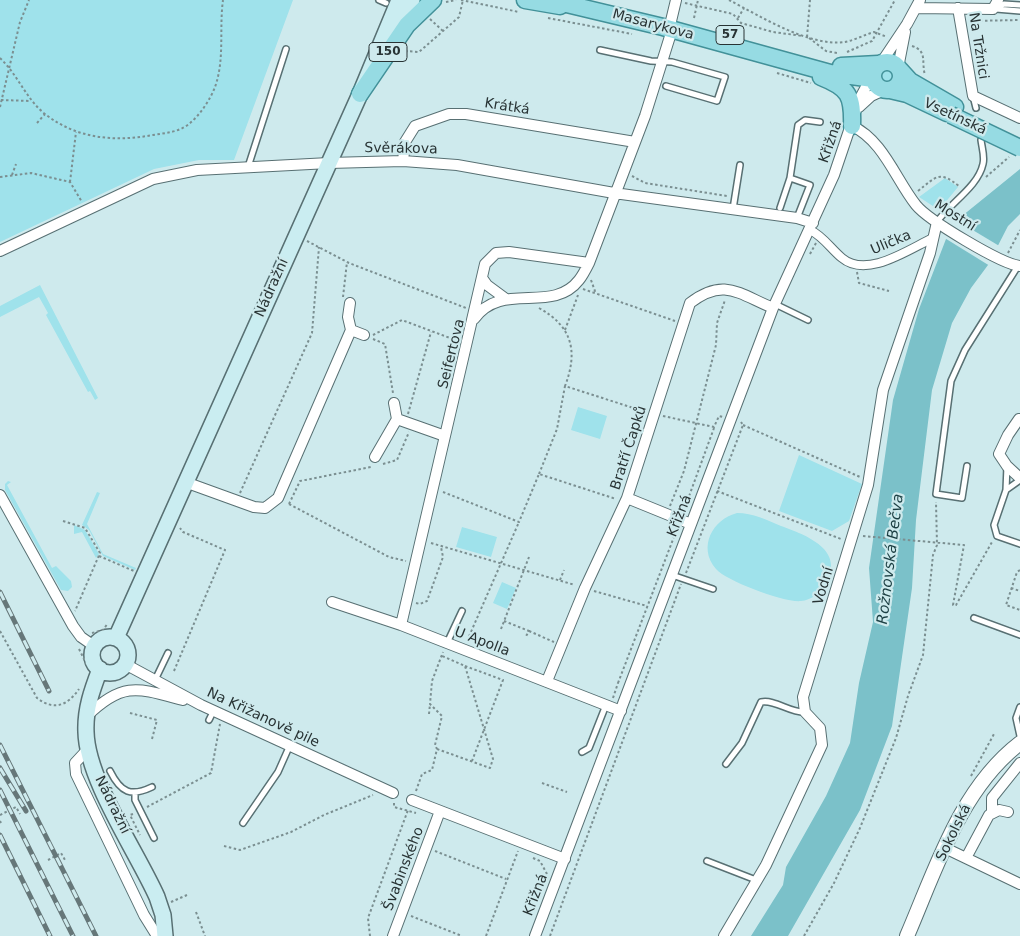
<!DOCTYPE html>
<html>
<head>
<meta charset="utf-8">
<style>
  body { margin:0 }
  canvas { display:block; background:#ceeaed }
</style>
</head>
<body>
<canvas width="1020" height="936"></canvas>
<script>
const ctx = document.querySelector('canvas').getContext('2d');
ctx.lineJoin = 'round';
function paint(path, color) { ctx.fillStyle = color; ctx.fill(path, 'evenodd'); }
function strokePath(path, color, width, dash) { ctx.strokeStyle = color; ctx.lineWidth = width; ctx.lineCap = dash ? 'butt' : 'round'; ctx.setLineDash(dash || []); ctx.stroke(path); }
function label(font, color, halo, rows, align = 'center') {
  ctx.font = font + ' "DejaVu Sans",sans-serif'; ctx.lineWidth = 4.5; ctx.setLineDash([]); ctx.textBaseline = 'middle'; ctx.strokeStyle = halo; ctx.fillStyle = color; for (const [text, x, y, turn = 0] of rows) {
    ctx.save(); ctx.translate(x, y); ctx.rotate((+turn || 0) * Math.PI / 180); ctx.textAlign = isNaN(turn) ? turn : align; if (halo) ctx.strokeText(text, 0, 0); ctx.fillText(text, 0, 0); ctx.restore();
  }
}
paint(new Path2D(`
  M0,0H293L234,160H199L154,169L0,242Z
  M879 76a7 7 0 1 1 14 0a7 7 0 1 1-14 0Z
  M945,178L958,187L939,210L919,197Z
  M40,285L98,398L95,400L90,391L88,392L46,315L48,313L39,297L0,317V306Z
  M578,407L607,416L600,439L571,430Z
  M799,455L862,484L849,521L832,531L779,511Z
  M8,481L11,482L7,485L52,568L56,566L71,581L72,587L68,591L61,590L5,490V484Z
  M97,492L100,493L87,524L103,554L136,568L135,570L103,556L89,530L82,525Z
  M737,513C753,513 767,520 781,526C806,535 847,550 825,585C820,594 811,600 801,601C785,603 726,581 716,569C697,547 713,519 737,513Z
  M74,525L85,530L99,554L96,558L82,532L74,534Z
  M462,527L497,537L491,557L456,547Z
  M502,582L516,588L507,609L493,603Z`), '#9fe2eb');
paint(new Path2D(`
  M1020,169V214L1008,226L988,265L971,288L952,323L932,390L916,520L912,588L892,726L860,810L788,936H751L783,885L786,867L826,796L850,743L859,683L873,622L869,568L893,400L919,309L946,239L962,216Z`), '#7bc1c9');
paint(new Path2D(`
  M956,220L1001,247L990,266L943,237Z`), '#ceeaed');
const service = new Path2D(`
  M379,0L386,3
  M996,8L1004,4L1020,5
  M996,9L1020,11
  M600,50L651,61L672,62L725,77L717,101L666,86
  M973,96L976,108
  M248,167L286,49
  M790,178L798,125L805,120L820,122
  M780,208L790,178L810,185L797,218
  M733,209L740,165
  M937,222C950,203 978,187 983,164C985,157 982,148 981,140
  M775,304L808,320
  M967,466L962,498L936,494L951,381L965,350L1018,266
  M1007,466L1006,490L994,525L997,536L1020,544
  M1006,490L1020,480
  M672,575L713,589
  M974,618L1020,635
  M447,643L462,611
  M155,680L168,653
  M1020,707L1016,718L1020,736
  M209,720L214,710
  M582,752L589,748L606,705
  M726,764L742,743L761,702C775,699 790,713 805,712
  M110,771C121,793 131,797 152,787
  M135,794V800L154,838
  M243,823L278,772L290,745
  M707,861L756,880`);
const pedestrian = new Path2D(`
  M810,230C823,236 831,249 842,258C867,279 909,249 933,238`);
const minor = new Path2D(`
  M916,8L993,9L998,0
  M958,8L973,96L1020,118
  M671,21L676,0
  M881,63L907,24L920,0
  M898,68L905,32
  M859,107L871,96L884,90
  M852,126C883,140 896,180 916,205C928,220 1001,264 1020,266
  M403,161L405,142L415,126L449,114H466L635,142
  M0,251L153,179L197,170L329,163L403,161L457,165L614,193L797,218L813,223
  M482,278L487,285L506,299
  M474,319C502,280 552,315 579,280C583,275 586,269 589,263L645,116L672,30
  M351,330L364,335
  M397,419L445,436
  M1019,419L1008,435L999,454L1007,466L1020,478
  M375,457L397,419L394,403
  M185,482L254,507L265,508L278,498L351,330L348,317L350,303
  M0,495L73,626L81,637L94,646
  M627,498L691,524
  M332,602L401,625L621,711
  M401,625L485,264L496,253L509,252L589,263
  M125,664L201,705L393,793
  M547,681L585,588L627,498L690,303C724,277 739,294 773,308
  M87,716C123,681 138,688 183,700
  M88,749L75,763L76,774L144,915L157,936
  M412,800L565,859
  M992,812V798L1020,763
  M945,848L1020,884
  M966,858L989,815L999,810L1008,812
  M393,936L440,811
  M535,936L773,308L834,175L860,98L867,85L873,80
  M724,936L766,865L822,745L820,728L805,712L803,697L868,485L883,390L930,253L937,222`);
const tertiary = new Path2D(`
  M907,936C936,869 960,789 1020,743`);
const secondary = new Path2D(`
  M396,29L412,0
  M92 655a18 18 0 1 1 36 0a18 18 0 1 1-36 0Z
  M116,638L360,94L399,0
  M100,669C92,690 85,709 86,732C87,780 137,852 157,897L163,915L165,936`);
const primary = new Path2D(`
  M525,0L560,6
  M550,0L663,27L830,73L873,79
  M873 76a14 14 0 1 1 28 0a14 14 0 1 1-28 0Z
  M841,66L878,64
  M900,70L910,81L955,107
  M821,77C849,88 853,96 852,126
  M890,90L907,94L947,113
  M360,94L407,25L433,0`);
strokePath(service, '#587073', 8);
strokePath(pedestrian, '#587073', 10);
strokePath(minor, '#587073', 12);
strokePath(tertiary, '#587073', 16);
strokePath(secondary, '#587073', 18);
strokePath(primary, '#429199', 19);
strokePath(new Path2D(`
  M461,0L519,12
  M729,0C760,16 809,47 845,42C855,40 864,35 874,32L887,37
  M446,2L456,0
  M685,3L733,14L741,23L773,32L803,36
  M548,18L632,34
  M694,18L698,0
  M738,18L744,8
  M430,19L443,31
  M970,21L1020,20
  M807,37L810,0
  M809,38L826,51L837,53
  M912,46C928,51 921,62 925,75
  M405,51L419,52L459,17L463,0
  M847,52L872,41L895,0
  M0,58C18,75 26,99 45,114C77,139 115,142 153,135C166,133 179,132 189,124C200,115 210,100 215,87C225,59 219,29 223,0
  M777,73L811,83
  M1,100L31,101
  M0,107L20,22L29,0
  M37,123L45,114
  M12,175L16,164
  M632,176L645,183L727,196
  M0,177L31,173L70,182L82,202
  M986,177L1009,157
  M70,182L76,132
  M918,191C937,176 939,170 960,187
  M307,241L349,263L466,308
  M1008,253L1020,230
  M810,254L816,243
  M857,272L859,283L889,291
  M591,280L596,294
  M583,289L675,321
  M343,297L347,262
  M539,308C573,327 578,352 565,386
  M565,330L578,295
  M373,335L402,320L458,341
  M373,339L385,344L393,393
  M408,414L431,332
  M663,416L714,427L719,416L723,417
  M743,425L860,477
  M383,464L397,460L409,432
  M539,474L557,429L565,386L646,412
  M717,491L841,539
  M443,492L519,522L539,474L616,499
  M240,493L312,333L319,247
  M289,504L300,481L371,467
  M289,504L389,557L406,561
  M670,506L684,471L716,345L717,323L725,300
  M684,510L714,428
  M63,521L85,528L100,553L75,611
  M863,536L964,545L953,605H956L992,542
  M431,543L575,585
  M99,556L134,571
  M1020,570L1017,572L1006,605L1020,610
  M686,573L743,425L741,422
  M560,580L564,570
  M1011,588L1020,591
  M594,591L647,606
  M416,603L420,604L427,601L443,557L441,547
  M504,621L529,631L525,638
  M501,629L529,557
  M0,631L37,698C54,711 67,706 79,689
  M529,631L554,642
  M92,633L103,630L108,623
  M467,641L519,522
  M79,649L88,667
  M465,666L503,680L472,761
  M174,671L225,550L183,532L180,528
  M618,683L677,529
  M613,698L618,683
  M130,713L157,720L152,739
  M429,714L430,704
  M437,749L490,768L493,759L465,666L442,656
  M971,776L994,734
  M542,783L567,792
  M416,791L422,774L432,770L437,749L435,745L442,716L430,704L432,681L443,652
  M394,803V807L416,813
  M147,807L211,773L220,724
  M133,814L130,815L140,835
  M0,815L16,807L20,814
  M0,821L1,823
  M224,846L240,850L291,832L324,815L373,795
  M435,851L506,879
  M533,858L540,861L547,874
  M48,860L61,853L65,860
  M171,902L187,895
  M196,912L205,936
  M411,916L462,936
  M370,936L368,918L408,810
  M486,936L518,851
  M550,936L681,584
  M804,936L834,883L860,828L896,738L908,696L923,655L933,555L937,545L936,502`), '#7b8f91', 2, [2.5, 2.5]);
strokePath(service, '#fff', 5);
strokePath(pedestrian, '#fff', 8);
strokePath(minor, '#fff', 10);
strokePath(tertiary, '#fff', 14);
strokePath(secondary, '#caedf1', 15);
strokePath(primary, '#96dbe3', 16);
const rail = new Path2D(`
  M0,592L49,691
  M0,745L96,936
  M0,768L26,811
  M0,790L73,936
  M0,835L50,936`);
strokePath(rail, '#667779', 5);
strokePath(rail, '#ceeaed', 3, [9]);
const primaryBridge = new Path2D(`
  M951,115L1020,148`);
strokePath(primaryBridge, '#429199', 19, []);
strokePath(primaryBridge, '#96dbe3', 16);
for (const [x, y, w] of [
  [730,35,28],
  [388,52,38]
]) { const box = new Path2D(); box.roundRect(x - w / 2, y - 9.5, w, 19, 4); ctx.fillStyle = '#ceeaed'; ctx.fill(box); strokePath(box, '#283334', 1); }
label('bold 12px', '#283334', null, [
  ["57",730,35],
  ["150",388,52]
]);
label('14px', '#283334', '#ceeaed', [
  ["Masarykova",653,25,15],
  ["Na Tržnici",978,46,81],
  ["Krátká",507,107,9],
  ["Vsetínská",955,117,25],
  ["Křižná",831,142,-71],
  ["Svěrákova",401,149,1],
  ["Mostní",955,216,32],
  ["Ulička",891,243,-23],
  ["Nádražní",272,288,-66],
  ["Seifertova",452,354,-76],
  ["Bratří Čapků",629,448,-72],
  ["Křižná",680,516,-69],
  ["Vodní",824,586,-73],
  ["U Apolla",482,642,21],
  ["Na Křižanově pile",263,718,25],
  ["Nádražní",112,805,64],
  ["Sokolská",954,833,-64],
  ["Švabinského",404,869,-69],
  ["Křižná",536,895,-69]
]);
label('italic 15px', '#1c3f43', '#ceeaed', [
  ["Rožnovská Bečva",891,559,-83]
]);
</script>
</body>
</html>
